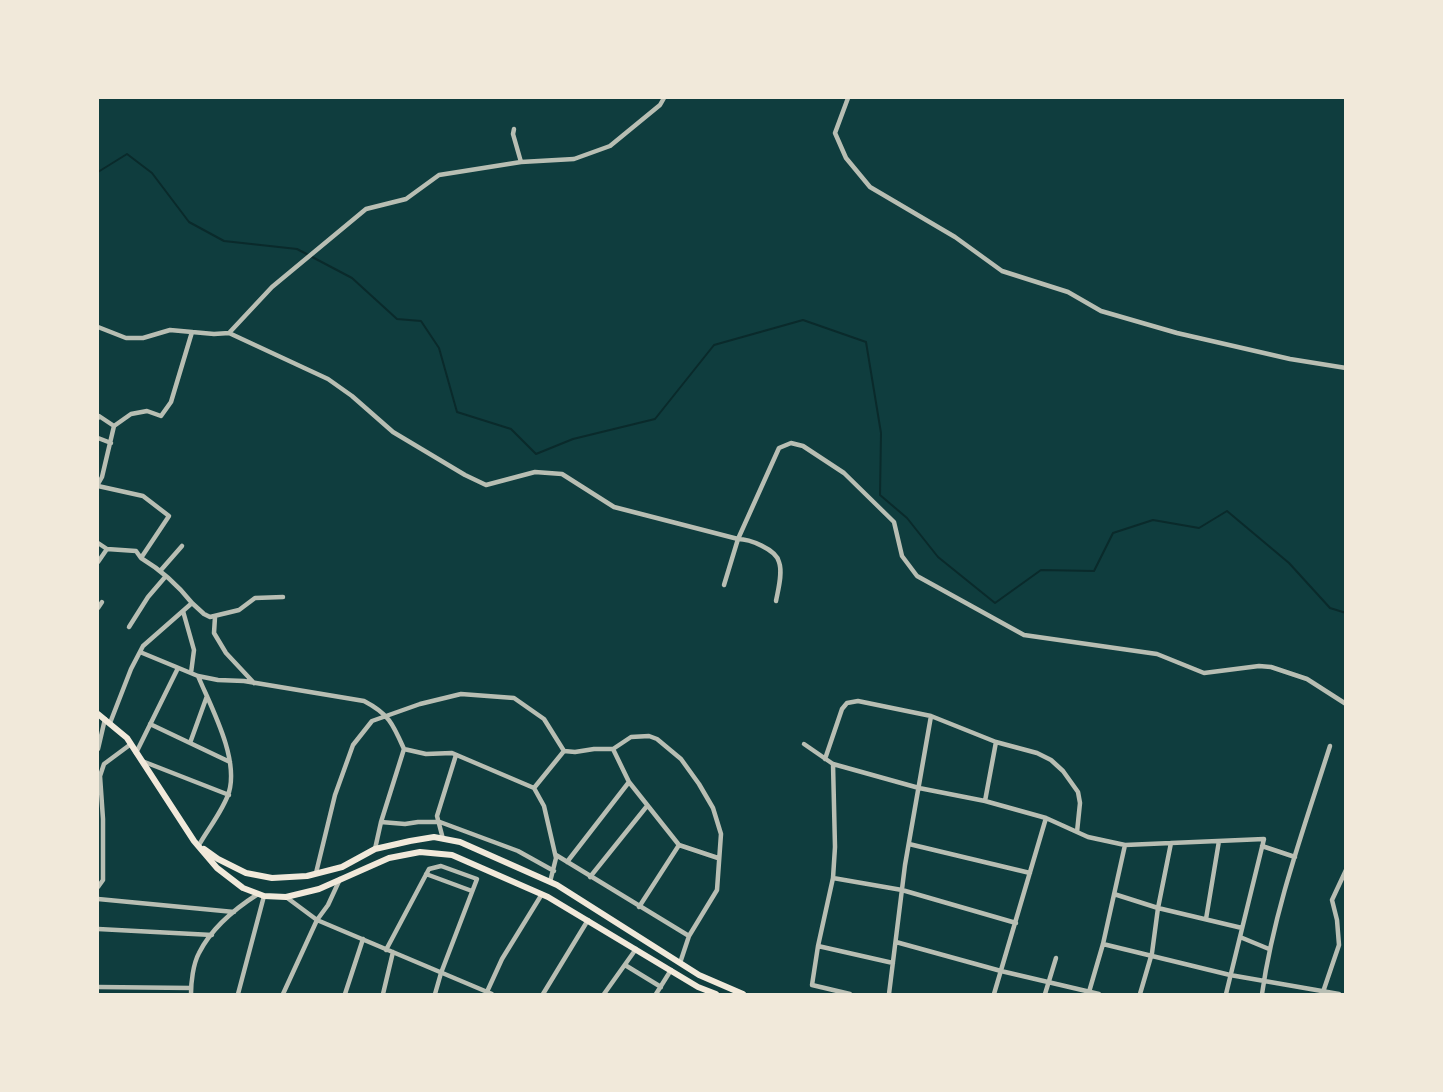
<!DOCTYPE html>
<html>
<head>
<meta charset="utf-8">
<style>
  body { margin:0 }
  #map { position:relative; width:1443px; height:1092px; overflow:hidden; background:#0f3d3e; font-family:"Noto Serif",serif }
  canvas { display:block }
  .frame { position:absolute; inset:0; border:99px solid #f1e9da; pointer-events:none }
</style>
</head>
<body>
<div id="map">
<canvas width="1443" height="1092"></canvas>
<div class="frame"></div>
</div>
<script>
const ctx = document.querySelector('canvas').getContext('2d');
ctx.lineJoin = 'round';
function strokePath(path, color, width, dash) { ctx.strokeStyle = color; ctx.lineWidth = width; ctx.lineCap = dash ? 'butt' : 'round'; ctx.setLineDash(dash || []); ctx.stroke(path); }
strokePath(new Path2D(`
  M98,172L127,154L152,173L189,222L224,241L297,249L352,278L397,319L421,321L439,348L457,412L511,429L536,454L573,439L655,419L714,345L803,320L866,342L881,433L880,495L907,518L938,557L995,603L1041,570L1094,571L1113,533L1153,520L1199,528L1227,511L1289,563L1330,608L1346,613`), '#0a2a2b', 2);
strokePath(new Path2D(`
  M848,98L835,133L846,158L870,187L955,237L1002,271L1068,292L1101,311L1177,333L1290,359L1346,368
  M514,129L513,134L521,162
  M98,327L126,338H143L170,330L214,334L229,333L328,379L352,396L393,432L465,475L486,485L535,472L562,474L614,507L738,539C749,539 776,549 779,562C783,573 778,590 776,601
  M229,333L272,287L366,209L406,199L439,175L521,162L574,159L610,146L660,105L664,98
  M98,418L99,416L114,426
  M98,438L111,443
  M98,484L102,477L114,426L131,414L147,411L161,416L171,402L192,332
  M98,486L143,496L169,516L141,558L136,551L107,549L98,543
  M98,562L107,549
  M161,570L182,546
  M724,585L738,539L779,448L791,443L803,446L844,473L894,522L902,556L917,576L1024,635L1157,654L1204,673L1259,666L1271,667L1307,679L1346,704
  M192,603L204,614L210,617L239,610L255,598L283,597
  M98,608L102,602
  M183,611L194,650L191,673
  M215,617L214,633L226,653L254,683
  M129,627L148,597L166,576
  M140,652L198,676L218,680L244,681L364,701C389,714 393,724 404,749L381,822L375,849
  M198,676C211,707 239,758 229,792C224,809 208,829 199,845
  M110,723L131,669L143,646L192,603C177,584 161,570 141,558
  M150,724L230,762
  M190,743L207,696
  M804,744L833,764L919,788L985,801L1046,818L1088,837L1125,845L1264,839L1226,994
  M98,749L105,719
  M404,749L426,754L452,753L534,788L544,806L556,858L550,882
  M613,749L629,782L679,845L718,858
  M136,753L178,668
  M825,759L842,709L847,703L858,701L931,716L996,742L1037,753L1051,760L1063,771L1078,792L1080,803L1077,832
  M142,761L229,795
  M833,764L835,847L833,878L818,946L812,985L850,994
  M534,788L564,751
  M985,801L996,742
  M381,822L405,824L418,822H440L518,851L554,871
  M443,839L437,816L456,755
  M909,844L1030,873
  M1262,846L1295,857
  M556,855L689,936
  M567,862L629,782
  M316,873L335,795L353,745L372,721L420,704L461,694L514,698L544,719L564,751L575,752L594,749H613L631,737L649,736L657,739L681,759L699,784L713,808L721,834L717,890L689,936L680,963
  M426,874L472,891
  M590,877L647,806
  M833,878L902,890L1016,923
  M98,887L103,880V819L100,776L104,764L131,744
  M1114,894L1158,908L1242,928
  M286,897L317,920L492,994
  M98,899L234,912
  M639,907L679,845
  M1206,919L1219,841
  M98,929L212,935
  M1240,937L1269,949
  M896,942L1001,971L1099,994
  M1103,944L1230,975L1339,994
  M818,946L893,963
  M386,950L429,869L441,866L477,879L441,973L435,994
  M625,965L661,987
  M98,987L191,988
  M1089,992L1103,944L1125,845
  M1323,992L1339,945L1337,920L1332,900L1346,870
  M191,994C191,983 193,964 199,953C211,929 236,908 258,894
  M238,994L264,896
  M283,994L317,920L328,905L340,879
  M345,994L363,939
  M383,994L393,952
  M486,994L502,959L542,894
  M543,994L588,920
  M604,994L636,949
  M656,994L671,970
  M889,994L905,865L931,716
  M994,994L1046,818
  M1045,994L1056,958
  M1140,994L1152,953L1158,908L1171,843
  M1262,994C1274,910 1304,828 1330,746`), '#b8beb3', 4.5);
strokePath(new Path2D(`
  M98,714L127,738L194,841L217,868L243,888L264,896L286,897L319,889L389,858L420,852L452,855L548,897L698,987L716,994
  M204,849L218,859L246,873L272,878L307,876L342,867L375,849L410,841L434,837L460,842L557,885L699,975L743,994`), '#f1e9da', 6);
</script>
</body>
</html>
